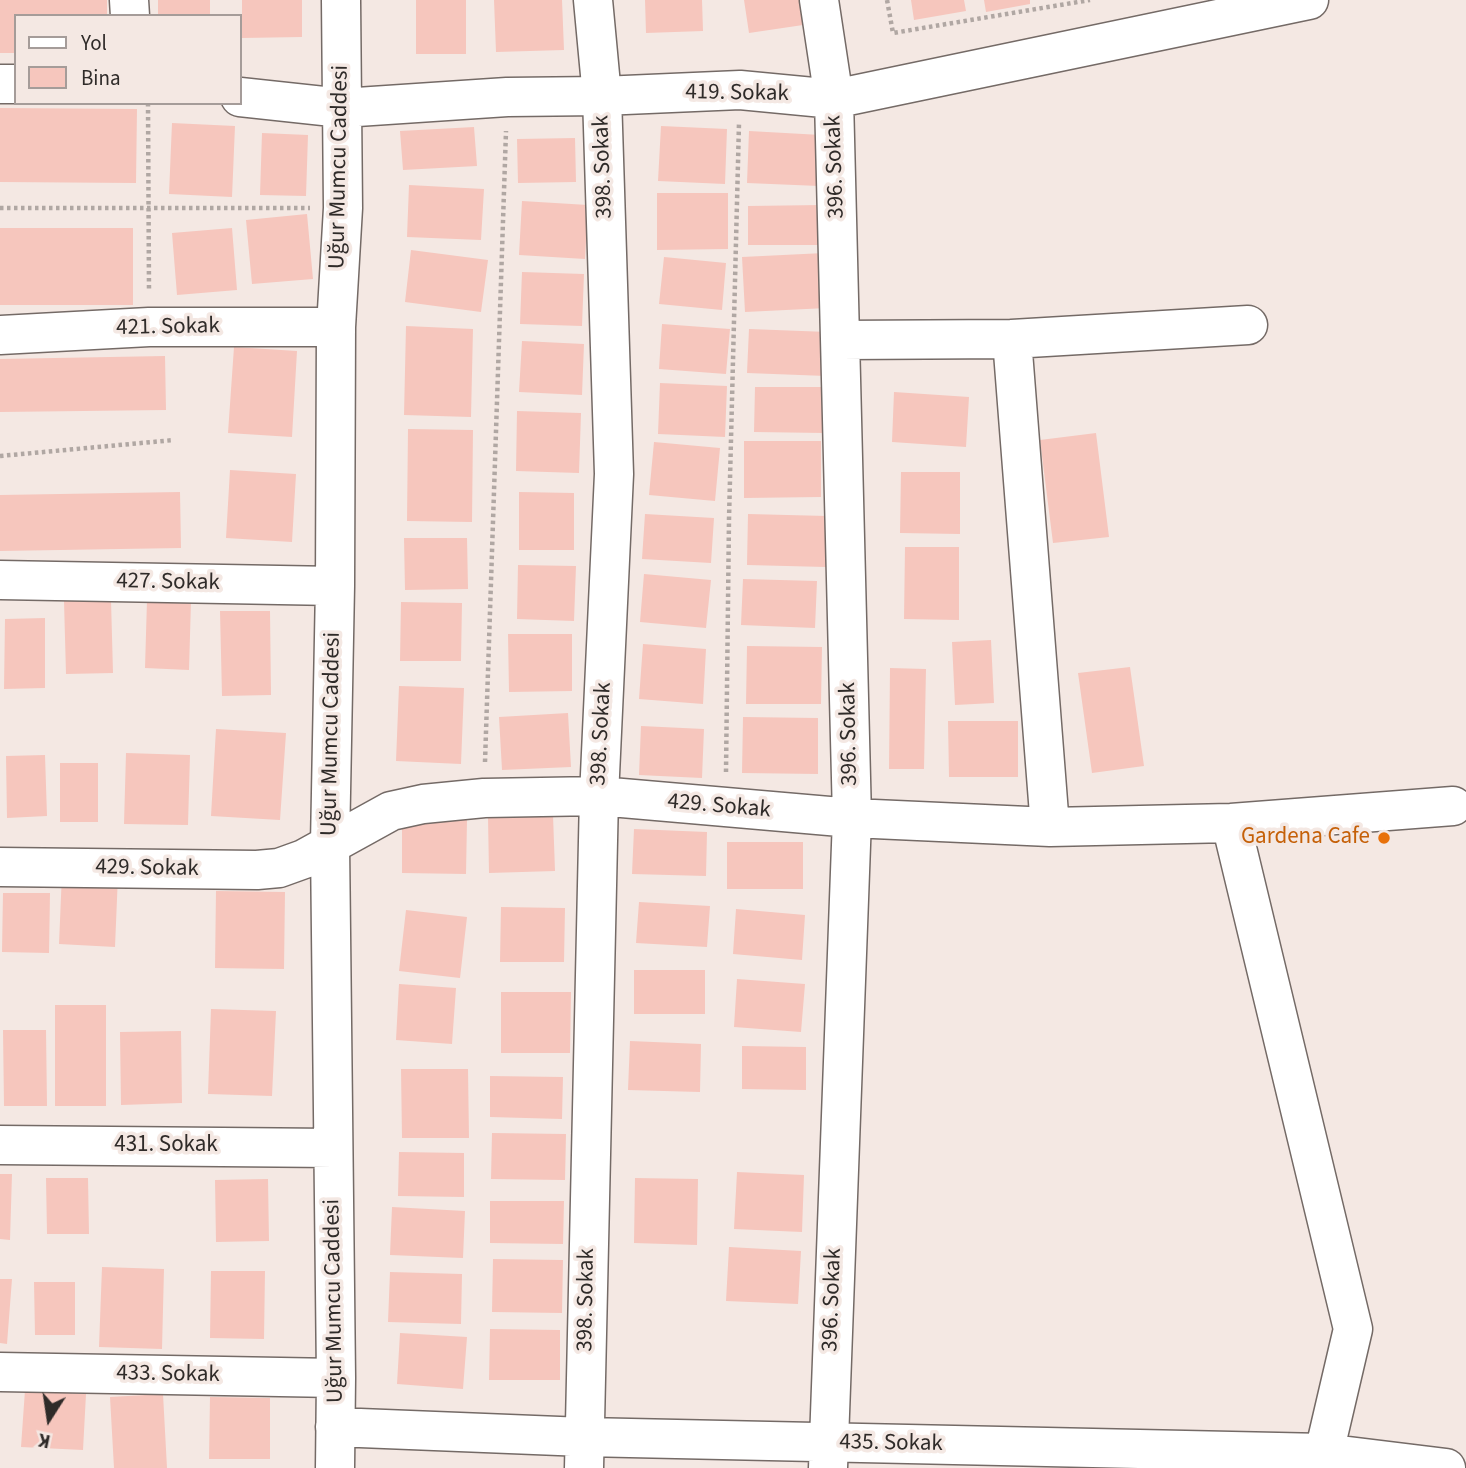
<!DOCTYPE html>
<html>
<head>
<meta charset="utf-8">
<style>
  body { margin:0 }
  #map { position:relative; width:1466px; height:1468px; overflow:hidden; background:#f4e8e3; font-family:"Source Sans 3",sans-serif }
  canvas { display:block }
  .legend { position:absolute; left:14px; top:14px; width:228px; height:91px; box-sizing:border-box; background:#f4e8e3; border:2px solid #a59c99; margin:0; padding:9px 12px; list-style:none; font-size:21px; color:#2f2b29 }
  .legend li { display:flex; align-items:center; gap:14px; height:35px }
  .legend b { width:35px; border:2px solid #a59c99 }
  .north { position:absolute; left:14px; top:1384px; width:70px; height:70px; -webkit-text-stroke:5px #f4e8e3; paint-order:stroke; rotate:192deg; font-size:19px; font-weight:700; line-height:28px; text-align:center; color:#2f2b29 }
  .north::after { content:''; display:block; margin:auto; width:24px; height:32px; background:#2f2b29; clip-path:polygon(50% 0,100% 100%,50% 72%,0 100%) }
</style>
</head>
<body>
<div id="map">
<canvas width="1466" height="1468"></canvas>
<ul class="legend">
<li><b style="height:9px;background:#fff"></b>Yol</li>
<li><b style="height:19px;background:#f6c6bd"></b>Bina</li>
</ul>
<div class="north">K</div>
</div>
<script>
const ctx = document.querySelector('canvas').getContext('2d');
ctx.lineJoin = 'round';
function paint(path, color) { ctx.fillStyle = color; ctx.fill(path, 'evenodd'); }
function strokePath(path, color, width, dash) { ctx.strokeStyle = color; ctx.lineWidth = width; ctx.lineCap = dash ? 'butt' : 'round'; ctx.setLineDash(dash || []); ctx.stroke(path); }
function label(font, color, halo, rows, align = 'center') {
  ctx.font = font + ' "Source Sans 3",sans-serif'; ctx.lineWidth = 7; ctx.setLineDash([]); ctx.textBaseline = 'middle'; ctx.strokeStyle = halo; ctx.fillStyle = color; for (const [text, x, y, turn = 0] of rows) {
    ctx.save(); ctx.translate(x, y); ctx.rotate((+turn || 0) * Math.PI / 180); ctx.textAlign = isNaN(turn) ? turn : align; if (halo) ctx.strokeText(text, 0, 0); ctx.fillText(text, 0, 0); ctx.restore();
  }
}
paint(new Path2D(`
  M0,0H107V16H16V53H0Z
  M158,0H210V16H158Z
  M242,0H302V37L242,38Z
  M416,0H466V54H416Z
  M494,0H562L564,50L496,52Z
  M645,0H702L703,31L646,33Z
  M744,0H800L803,25L749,33Z
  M911,0H964L966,11L914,20Z
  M984,0H1030V4L986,12Z
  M0,108L137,109L136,183L0,182Z
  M172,123L235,126L232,197L169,194Z
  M661,126L727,129L725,184L658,181Z
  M474,127L477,166L403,170L400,131Z
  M749,131L821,135L819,186L747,183Z
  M262,133L308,135L306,196L260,195Z
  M575,138L576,182L518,183L517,139Z
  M409,185L484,189L481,240L407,237Z
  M657,193H728V249L657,250Z
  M522,201L588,205L585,259L519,255Z
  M822,205V245H748V206Z
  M307,214L313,279L252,284L246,220Z
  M0,228H133V305H0Z
  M232,228L237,290L177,295L172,233Z
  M411,250L488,260L481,312L405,302Z
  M824,253L827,308L745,312L742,257Z
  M664,257L726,263L722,310L659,304Z
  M522,272L584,274L582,326L520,324Z
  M662,324L730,329L726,374L659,369Z
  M406,326L473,329L471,417L404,415Z
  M749,329L828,332L826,376L747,373Z
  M522,341L584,344L582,395L519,392Z
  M234,347L297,351L292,437L228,433Z
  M165,356L166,410L0,412V359Z
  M660,383L727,386L725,437L658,434Z
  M755,387H824V433L754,432Z
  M894,392L969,397L966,447L892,442Z
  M517,411L581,413L579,473L516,471Z
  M408,429L473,430L472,522L407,521Z
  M1096,433L1109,537L1053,543L1040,440Z
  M744,441H821V497L744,498Z
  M654,442L720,448L715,501L649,495Z
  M230,470L296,474L292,542L226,538Z
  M901,472H960V534L900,533Z
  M180,492L181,548L0,551V495Z
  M519,492L574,493V550H519Z
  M645,514L714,518L711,563L642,559Z
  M748,514L827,516L826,567L747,565Z
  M404,538H467L468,589L405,590Z
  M905,547H959V620L904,619Z
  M518,565L576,566L574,621L517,619Z
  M644,574L711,580L706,628L640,622Z
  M743,579L817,581L815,628L741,625Z
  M111,600L113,673L66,674L64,601Z
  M147,600L191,601L189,670L145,668Z
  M401,602L462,603L461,661H400Z
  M220,611H270L271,695L222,696Z
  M45,618V688L4,689L5,619Z
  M508,634H572V691L509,692Z
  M991,640L994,703L955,705L952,642Z
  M643,644L706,649L703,704L639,699Z
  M747,646L822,647L821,704H746Z
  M1130,667L1144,766L1092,773L1078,673Z
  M890,668L926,669L924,769H889Z
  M399,686L464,688L461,764L396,761Z
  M568,713L571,767L502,770L499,717Z
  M743,717L818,718V774L742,773Z
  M948,721H1018V777H949Z
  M641,726L704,729L702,778L639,775Z
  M216,729L286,733L280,820L211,816Z
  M126,753L190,755L188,825L124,824Z
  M45,755L47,816L7,818L6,756Z
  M60,763H98V822H60Z
  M553,815L555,871L489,873L488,817Z
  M402,820H467L466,874L402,873Z
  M634,829L707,832L706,876L632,874Z
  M727,842H803V889H727Z
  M62,873L118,875L115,947L59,944Z
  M216,891L285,892L284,969L215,968Z
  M3,893H50L49,953L2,952Z
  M639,902L710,906L707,947L636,943Z
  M501,907L565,908L564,962H500Z
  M736,909L805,915L802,960L733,954Z
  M406,910L467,917L460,978L399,971Z
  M634,970H705V1014H634Z
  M737,979L805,984L801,1032L734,1027Z
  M399,984L456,988L452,1044L396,1040Z
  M501,992H571L570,1053H501Z
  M55,1005H106V1106H55Z
  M211,1009L276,1011L272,1096L208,1094Z
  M3,1030H46L47,1106H4Z
  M181,1031L182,1103L121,1105L120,1032Z
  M630,1041L701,1044L700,1092L628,1090Z
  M742,1046L806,1047V1090L742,1089Z
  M401,1069H468L469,1138H402Z
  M490,1076L563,1077L562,1119L490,1117Z
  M492,1133L566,1134L565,1180L491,1179Z
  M399,1152L464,1153V1197L398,1196Z
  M737,1172L804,1175L802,1232L734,1229Z
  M0,1174H12L10,1240L0,1239Z
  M46,1178H88L89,1234H47Z
  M635,1178L698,1179L697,1245L634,1243Z
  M268,1179L269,1241L216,1242L215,1180Z
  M490,1201H564L563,1244L490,1243Z
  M392,1207L465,1211L463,1258L390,1255Z
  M729,1247L801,1251L798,1304L726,1301Z
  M493,1259L563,1260L562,1313L492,1312Z
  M102,1267L164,1269L162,1349L99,1347Z
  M211,1271H265L264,1339L210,1338Z
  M390,1272L462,1274L461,1324L388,1322Z
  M0,1279H12L7,1344L0,1343Z
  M34,1282H75V1335H35Z
  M490,1329L560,1330V1380H489Z
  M400,1333L467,1337L463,1389L397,1384Z
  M25,1390L86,1394L83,1450L21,1447Z
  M163,1394L167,1468H114L110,1397Z
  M210,1397L270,1398V1459H209Z`), '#f6c6bd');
const minor = new Path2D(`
  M129,0L130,16
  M819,0L834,99L852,818L828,1468
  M0,84H16
  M240,97L342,108L507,97L602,96L740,90L834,99L1309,0
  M0,335L149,327H336
  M1012,339L1050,827
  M841,340L1012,339L1248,325
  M0,580L335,586
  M1231,823L1353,1329L1324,1453
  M0,867L257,870L279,868L304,859L391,811L423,804L484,798L599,796L852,818L1050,827L1231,823L1453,806
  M0,1145L333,1148
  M0,1372L336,1378
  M335,1427L584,1437L1324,1453L1446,1468
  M335,1468L336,1378L330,844L335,586L336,327L343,208L341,0
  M584,1468L599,796L614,474L602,96L593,0`);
strokePath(minor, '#746a66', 41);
strokePath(new Path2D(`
  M887,0L893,33L1090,0
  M148,103L149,291
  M0,208H310
  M0,456L174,440
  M485,762L506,131
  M726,772L729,519L739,123`), '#b0a7a3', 4.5, [3.5, 3.5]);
strokePath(minor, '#fff', 38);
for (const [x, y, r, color] of [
  [1384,838,7,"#e8710a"]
]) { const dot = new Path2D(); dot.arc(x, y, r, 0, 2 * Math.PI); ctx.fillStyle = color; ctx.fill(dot); strokePath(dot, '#f4e8e3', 2.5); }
label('23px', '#2f2b29', '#f4e8e3', [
  ["419. Sokak",737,94,1],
  ["Uğur Mumcu Caddesi",340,167,-89],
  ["398. Sokak",604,167,-92],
  ["396. Sokak",836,167,-92],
  ["421. Sokak",168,328,-1],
  ["427. Sokak",168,583,1],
  ["Uğur Mumcu Caddesi",332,734,-89],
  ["398. Sokak",602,734,-87],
  ["396. Sokak",850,734,-91],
  ["429. Sokak",719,807,5],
  ["429. Sokak",147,869,1],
  ["431. Sokak",166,1146],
  ["398. Sokak",587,1300,-89],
  ["396. Sokak",833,1300,-88],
  ["Uğur Mumcu Caddesi",335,1301,-91],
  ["433. Sokak",168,1375,1],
  ["435. Sokak",891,1444,1]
]);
label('23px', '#c56008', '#f4e8e3', [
  ["Gardena Cafe",1370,838]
], 'right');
</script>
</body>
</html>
